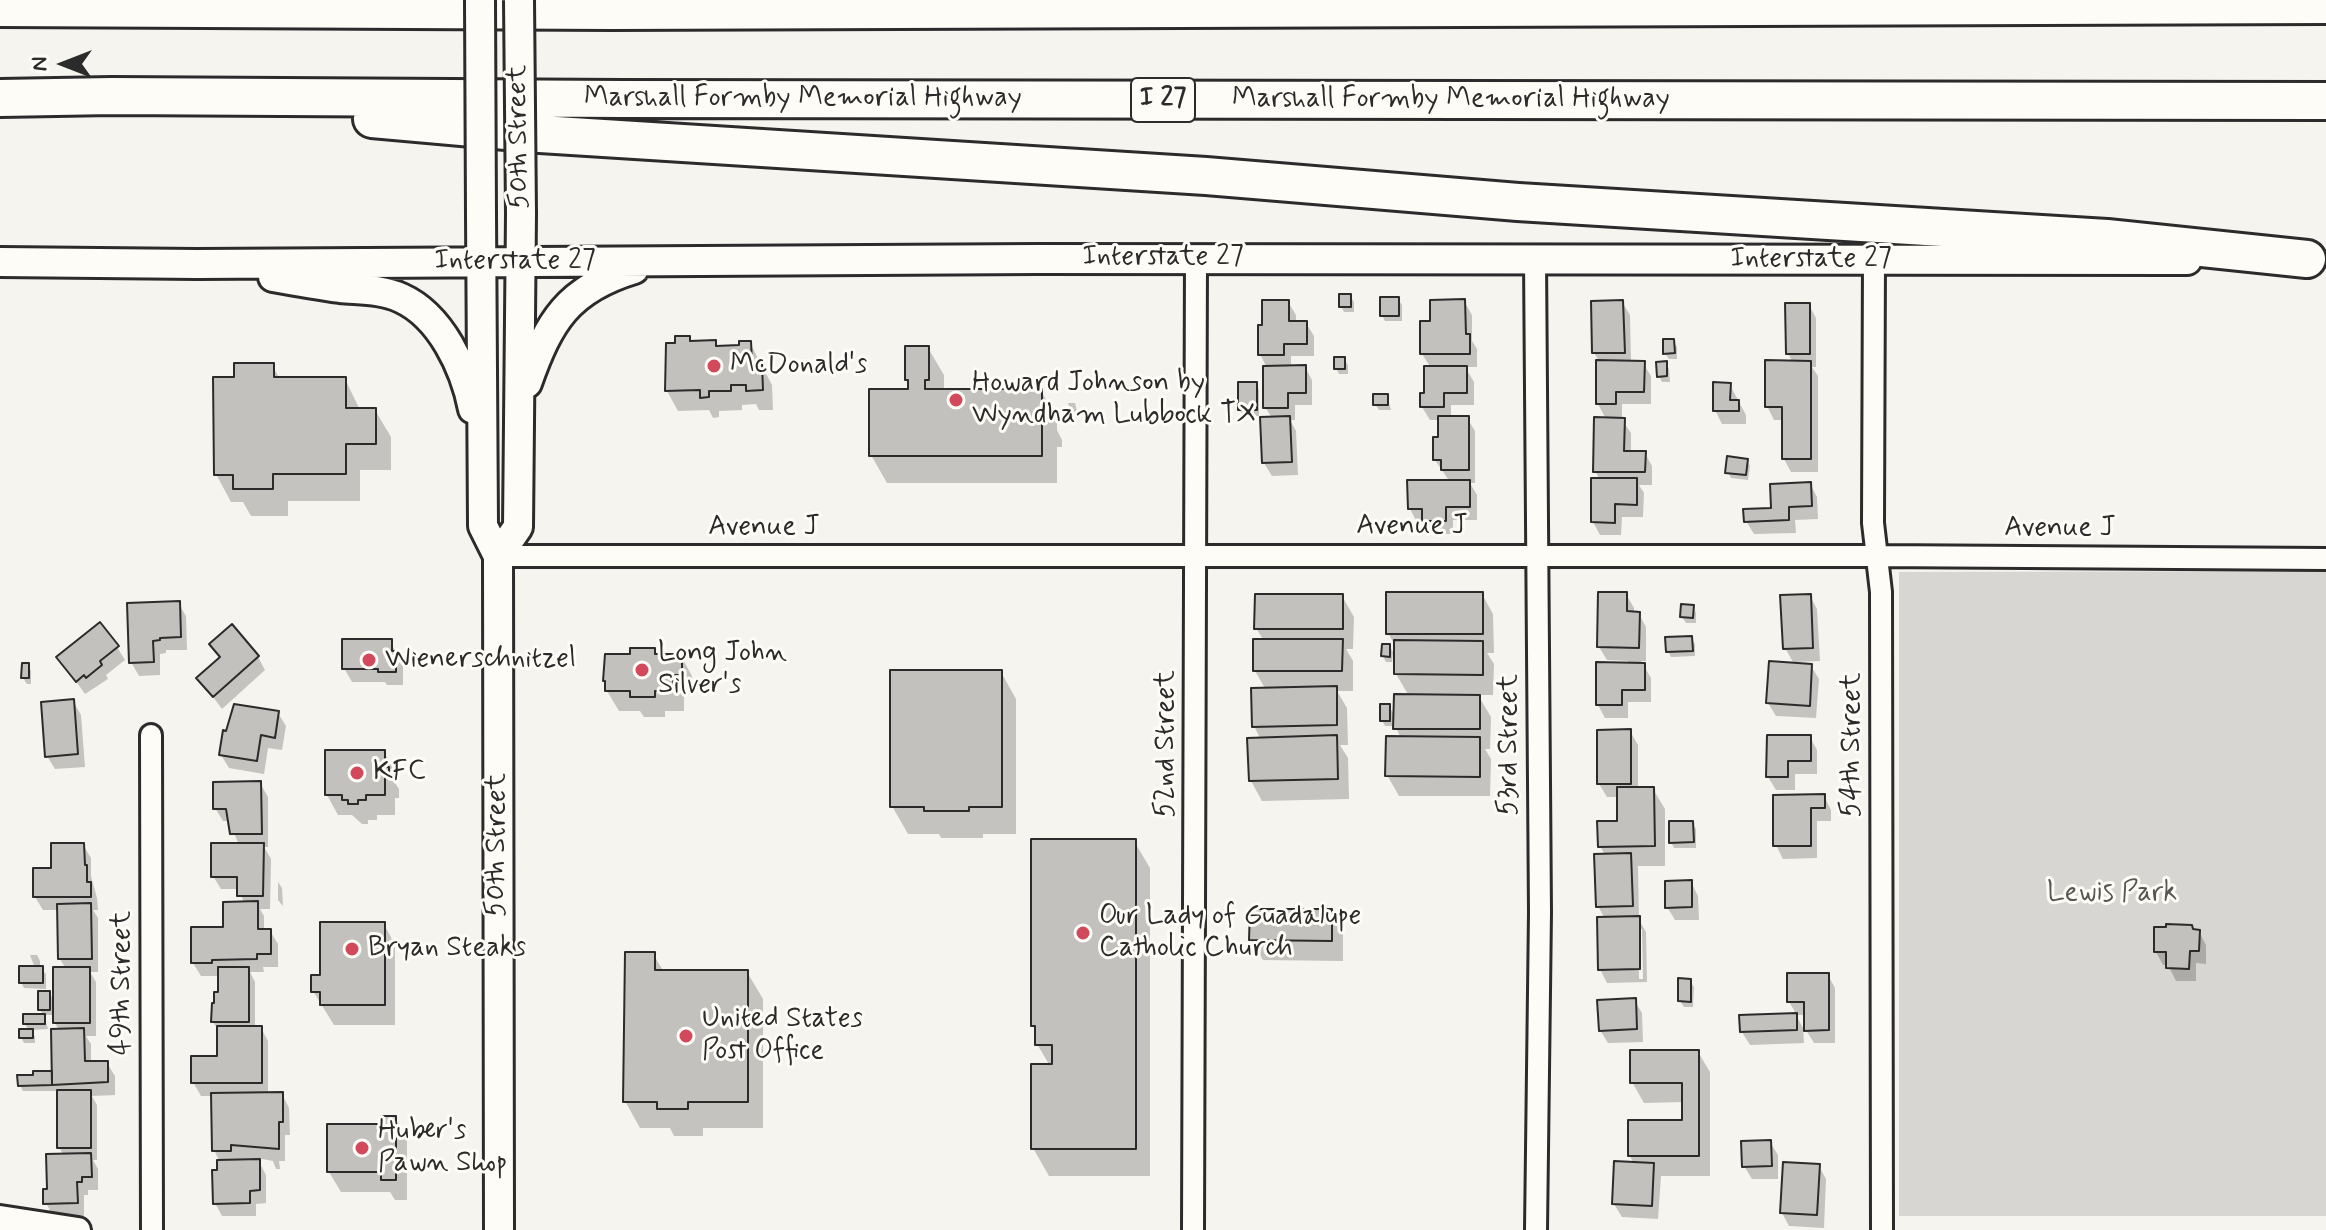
<!DOCTYPE html>
<html>
<head>
<meta charset="utf-8">
<style>
  body { margin:0 }
  #map { position:relative; width:2326px; height:1230px; overflow:hidden; background:#f5f4ef; font-family:Mynerve,sans-serif }
  canvas { display:block }
  .north { position:absolute; left:24px; top:24px; width:80px; height:80px; -webkit-text-stroke:6px #fdfcf7; paint-order:stroke; rotate:270deg; font-size:22px; font-weight:700; line-height:32px; text-align:center; color:#2b2b2b }
  .north::after { content:''; display:block; margin:auto; width:28px; height:36px; background:#2b2b2b; clip-path:polygon(50% 0,100% 100%,50% 72%,0 100%) }
</style>
</head>
<body>
<div id="map">
<canvas width="2326" height="1230"></canvas>
<div class="north">N</div>
</div>
<script>
const ctx = document.querySelector('canvas').getContext('2d');
ctx.lineJoin = 'round';
function paint(path, color) { ctx.fillStyle = color; ctx.fill(path, 'evenodd'); }
function strokePath(path, color, width, dash) { ctx.strokeStyle = color; ctx.lineWidth = width; ctx.lineCap = dash ? 'butt' : 'round'; ctx.setLineDash(dash || []); ctx.stroke(path); }
function label(font, color, halo, rows, align = 'center') {
  ctx.font = font + ' Mynerve,sans-serif'; ctx.lineWidth = 6; ctx.setLineDash([]); ctx.textBaseline = 'middle'; ctx.strokeStyle = halo; ctx.fillStyle = color; for (const [text, x, y, turn = 0] of rows) {
    ctx.save(); ctx.translate(x, y); ctx.rotate((+turn || 0) * Math.PI / 180); ctx.textAlign = isNaN(turn) ? turn : align; if (halo) ctx.strokeText(text, 0, 0); ctx.fillText(text, 0, 0); ctx.restore();
  }
}
paint(new Path2D(`
  M2326,571V1216H1899V572Z`), '#d7d6d2');
paint(new Path2D(`
  M1350,296L1354,302V312H1344L1341,306Z
  M1398,299L1402,305V321H1385L1382,315Z
  M1464,301L1472,315V341L1477,349V367H1465L1474,382V405H1451V418H1467L1475,431V483H1470L1477,495V520H1453V534H1432L1425,522H1417L1410,509L1450,482L1435,460L1440,439V420H1430L1422,407L1431,368L1422,354L1432,323Z
  M1288,302L1296,315V323H1306L1314,336V356H1291V367H1305L1312,380V405H1295V420H1290L1296,431L1298,475L1272,476L1264,463L1272,418L1265,407L1267,368L1260,354Z
  M1622,302L1630,315L1631,363H1643L1651,376V404H1622V420L1631,433V453H1645L1652,466V485H1639L1644,493L1643,517H1622L1621,535H1600L1593,522L1600,480L1595,471L1606,419L1598,404L1600,362L1594,353Z
  M1809,305L1816,318V367H1812L1818,376V472H1791L1784,459V420H1774L1767,406L1793,363L1788,353Z
  M689,338L691,343L715,342L718,348L741,347L750,343L772,385L773,410H759L756,404L742,405V410L719,411V417L713,418L709,410L678,411L667,391L677,345Z
  M1673,341L1677,347V359H1669L1665,353Z
  M928,348L944,375V391H1041L1057,418V430L1062,440V447H1057V483H887L871,455L910,391L907,379Z
  M1344,359L1348,365V374H1339L1336,368Z
  M1666,363L1669,369L1670,382H1662L1659,376Z
  M272,365L280,379H345L360,410H375L391,437V470H360V501H288V516H251L243,502H231L216,474L236,379Z
  M1256,384L1259,390V416H1243L1240,410Z
  M1730,385L1746,415V424H1722L1715,410Z
  M1387,396L1391,410H1379L1375,404Z
  M1068,403H1075L1078,415H1072Z
  M1747,460L1750,466L1748,480L1731,478L1728,472Z
  M1810,484L1817,497L1818,519L1795,520L1796,533L1754,534L1746,521L1773,510Z
  M1482,594L1493,614L1494,653H1487L1494,664L1493,695H1478L1491,717L1490,749H1485L1491,759L1490,796H1399L1387,775L1401,738L1395,726H1385L1382,720L1389,706L1395,717L1409,696L1396,674V647L1388,633Z
  M1626,594L1634,608V614H1639L1646,627V661H1641L1651,678V702H1628V718H1605L1598,705L1628,665V661L1607,660L1599,647Z
  M1342,596L1354,617L1353,649H1346L1353,661V691H1337L1347,708L1348,745H1340L1348,758L1349,799L1262,801L1251,781L1261,740L1254,726L1266,690L1255,671L1264,641L1256,628Z
  M1810,596L1817,609L1820,661L1793,662L1785,648Z
  M178,603L186,616L187,650H166V653L160,654V675L139,676L131,662Z
  M1693,607L1696,613V623H1686L1682,617Z
  M1691,638L1695,644V656L1671,657L1668,651Z
  M390,641L403,666V685H387L385,682H352L344,668Z
  M212,645L258,657L265,670L222,709L199,678L220,659Z
  M1389,646L1393,652L1392,662H1386L1383,656Z
  M117,647L125,660L106,675L108,679L85,694L59,657Z
  M653,650L656,656H681L692,676V695H684V711H665V717H644L640,711H619L607,691L632,656Z
  M28,665L31,671V684H27L23,678Z
  M1811,666L1819,679L1816,718L1776,716L1768,703Z
  M1001,672L1016,699V834H983V838H941L939,834H908L892,806Z
  M73,701L81,715L85,767L55,769L47,756Z
  M278,713L286,726L282,750L268,748L264,774L229,768L221,755Z
  M1630,731L1638,745V789H1653L1665,809V866H1638L1639,920L1646,932L1647,982L1607,983L1600,969L1605,919L1598,906L1605,855L1600,846L1619,823V797H1607L1599,784ZM1638,929H1642L1643,979H1639Z
  M1810,737L1817,750V774H1795V790H1776L1768,777Z
  M384,752L395,772V783L399,789V798H395V815H377V820H368V824H362L352,815H338L327,795Z
  M260,783L268,797V847H264L271,859L270,909H260L264,916V931H270L278,944V967H263L264,972H250L255,982V1028H261L268,1041V1094H282L289,1108L290,1135H285V1161H279L280,1169H276L273,1161L257,1158L266,1175V1203L256,1204V1216H222L215,1203L219,1160L214,1150L213,1096H201L193,1082L219,1058V1031L213,1022L220,994V976H201L193,963L244,903L239,889H221L213,876L239,845L229,821H223L215,808Z
  M1824,796L1831,810V821H1817V858L1783,859L1776,845L1775,797Z
  M1692,823L1696,829V848H1674L1671,842Z
  M1134,841L1150,868V1176H1049L1033,1148L1050,1066L1037,1044V1033L1033,1026Z
  M83,845L91,858V876L97,898L98,910H93L98,918V972H90L96,982V1036H86L91,1044V1063H107L115,1076V1095L92,1096L97,1105V1160H93L98,1169V1190H88V1195H84V1216H53L46,1203L64,1156L59,1147L58,1091H23L20,1085L54,1078L59,1031L55,1022V1015H44L48,1029L31,1030L35,1037V1043H24L21,1037L29,1031L25,1024L44,1016L40,1010L49,993L55,1002L66,969L60,959V910H43L35,897L53,870Z
  M278,882L282,888L283,906L278,900Z
  M1691,882L1698,896L1699,920H1675L1667,907Z
  M1331,911L1343,931V961L1263,960L1251,940Z
  M384,924L395,945V1025H334L313,991L322,977Z
  M2193,931L2199,932L2206,945V964L2196,963V981H2176L2168,965H2163L2156,952Z
  M653,954L664,972H747L763,999V1128H703V1136H674L670,1128H640L625,1101Z
  M30,955H37L40,961V968L46,974V989L24,988L21,982L35,968Z
  M1828,975L1835,988V1043H1814L1806,1030V1015H1796L1803,1028L1804,1043L1750,1045L1742,1032L1797,1015L1789,1002Z
  M1690,981L1694,987L1693,1007H1684L1680,1001Z
  M1634,1000L1642,1013L1643,1042L1608,1043L1600,1030Z
  M1698,1052L1710,1072V1176H1661L1658,1219L1622,1217L1614,1204L1634,1164L1630,1156L1684,1122V1102L1644,1103L1632,1082Z
  M395,1118L407,1139V1200H395L390,1192H341L329,1172Z
  M1770,1142L1778,1155V1179H1752L1744,1166Z
  M1819,1166L1826,1179L1824,1228L1789,1226L1782,1213Z`), '#0003');
const building = new Path2D(`
  M1339,294H1351V307H1339Z
  M1380,297H1399V316H1380Z
  M1465,299L1466,334H1470V354H1420V321H1430V300Z
  M1262,300H1289V321H1307V344H1284V355H1258V325H1262Z
  M1623,300L1625,353H1592L1591,301Z
  M1785,303H1810V354H1786Z
  M675,336H690V341L716,340V346L739,345V341H751L752,363H762L763,390L746,391V385H731V391H709V397L700,398V390L665,391L666,343H675Z
  M1663,339H1674L1675,353L1663,354Z
  M905,346H929V380H925V389H1042V411H1048V420H1042V456H869V389H908V380H905Z
  M1334,357H1345V369H1334Z
  M1596,360L1645,361L1644,392H1616V404H1596Z
  M1765,360L1811,361V459H1782V407H1765Z
  M1667,361V376L1657,377L1656,362Z
  M234,363H274V377H346V408H376V444H346V474H273V489H233V475H214L213,377H234Z
  M1306,365V393H1288V408H1263V366Z
  M1424,366H1467V393H1444V407H1420V393H1424Z
  M1238,382H1257V410H1238Z
  M1713,382L1731,383L1730,400H1739V411H1713Z
  M1373,394H1388V405H1373Z
  M1290,416L1292,462L1262,463L1260,417Z
  M1438,416H1469V470H1441V460H1433V437H1438Z
  M1594,417L1625,418L1624,451H1646L1645,472H1593Z
  M1727,456L1748,459L1746,475L1725,473Z
  M1591,478H1637V505L1615,504V523L1591,522Z
  M1407,480H1470V507H1446V521H1422V509H1408Z
  M1811,482L1812,506L1789,507V520L1744,522L1743,509L1771,508L1770,484Z
  M1386,592H1483V634H1386Z
  M1598,592H1627V611L1640,612L1639,648L1597,647Z
  M1255,594H1343V629H1254Z
  M1811,594L1813,648L1783,649L1780,595Z
  M180,601L181,637L160,638V640L153,641L154,662L129,663L127,603Z
  M1681,604L1694,605L1693,618L1680,617Z
  M100,622L119,646L100,661L102,665L86,678L84,675L76,682L56,657Z
  M232,624L259,656L213,697L196,678L220,657L209,644Z
  M1692,636L1693,651L1666,652L1665,637Z
  M342,639H392V651H396V672H378V669H342Z
  M1253,639H1343L1342,671H1253Z
  M1394,640L1483,641V675L1394,674Z
  M1382,644H1390V657L1381,656Z
  M630,648H655V654H682V675H673V691H655V697H630V691H605V681H603L605,654H630Z
  M1769,661L1812,664L1810,706L1766,703Z
  M1596,662L1645,663V690H1622V705H1596Z
  M22,663H29V678H21Z
  M890,670H1002V807H969V811H924V807H890Z
  M1337,686V725L1252,727L1251,688Z
  M1394,694L1480,695V729H1393Z
  M74,699L78,754L45,757L41,702Z
  M234,704L279,711L275,738L261,735L257,761L219,755L223,730L226,731Z
  M1380,704H1390V721H1380Z
  M1631,729V784H1597V730Z
  M1337,735L1338,779L1249,781L1247,738Z
  M1767,735H1811V761H1788V777H1766Z
  M1386,736L1480,737V777L1385,776Z
  M325,750H385V767H389V778H385V795H366V800H358V804H348V800H342V795H325Z
  M261,781L262,834H230L226,809H213V782Z
  M1617,787H1654L1655,846L1598,847L1597,821H1617Z
  M1825,794V808H1811V846H1773V795Z
  M1669,821H1693L1694,842L1669,843Z
  M1031,839H1136V1149H1031V1064H1052V1045H1035V1026H1031Z
  M51,843H84L85,865H87V882H91V897H33V868H51Z
  M211,843H264L263,896H237V877H211Z
  M1631,853L1633,906L1596,907L1594,854Z
  M1692,880V907L1665,908V881Z
  M258,901V929H271V954H257V959L212,960V963H191V927H223V902Z
  M91,903L92,959H58L57,904Z
  M1250,909H1332V941L1249,940Z
  M1640,916V969L1598,970L1597,917Z
  M320,922H385V1005H320V992H311V975H320Z
  M2166,924L2192,925L2193,929L2200,930L2199,951H2190L2189,969L2166,968V952H2154V927H2166Z
  M625,952H655V970H748V1102H688V1109H657V1102H623Z
  M19,966H43V983H19Z
  M53,967H90V1023H53Z
  M218,967H249V1022H211L212,1003H214V992H218Z
  M1787,973H1829V1030L1804,1031V1002H1787Z
  M1678,978L1691,979V1002L1678,1001Z
  M38,991H50V1010H38Z
  M1636,998L1637,1029L1599,1031L1597,1000Z
  M1797,1013V1030L1740,1032L1739,1015Z
  M23,1014H45V1024H23Z
  M217,1026H262V1083H191V1056H217Z
  M84,1028L85,1061H108V1082L52,1085L51,1029Z
  M19,1029H33V1038H19Z
  M1630,1050H1699V1156H1628V1120H1682V1083H1630Z
  M33,1071H52V1085L18,1086L17,1075H33Z
  M57,1090H91V1148H57Z
  M283,1092V1122H279V1149L231,1145V1151H212L211,1093Z
  M381,1116H396V1180H381V1172H327V1124H381Z
  M1771,1140L1772,1166L1742,1167L1741,1141Z
  M91,1153L92,1177H82V1182H77L78,1203L43,1204V1189H47L46,1154Z
  M260,1159V1190L250,1191V1203L213,1204L212,1170H217V1160Z
  M1614,1161L1654,1163L1652,1206L1612,1204Z
  M1783,1162L1820,1164L1817,1215L1780,1213Z`);
paint(building, '#c2c1be');
strokePath(building, '#2b2b2b', 2);
const minor = new Path2D(`
  M1535,259L1540,912L1536,1230
  M1874,260L1873,523L1881,592L1882,1230
  M498,556H1877L2326,559
  M151,735L152,1230
  M1193,1230L1196,258`);
const tertiary = new Path2D(`
  M0,1218L78,1230`);
const secondary = new Path2D(`
  M481,215L483,526L498,556L499,1230
  M0,262L197,264L1037,259L2187,260
  M273,277C295,281 318,285 340,288C360,290 382,289 401,298C441,316 465,368 473,409
  M527,383C549,321 568,289 634,269
  M498,556L518,527L521,214`);
const motorway = new Path2D(`
  M0,8L612,11L2326,5
  M0,98L112,96L623,99L2326,101
  M372,119L540,134L1206,176L1518,202L2107,238L2307,259`);
strokePath(minor, '#2b2b2b', 26);
strokePath(tertiary, '#2b2b2b', 30);
strokePath(secondary, '#2b2b2b', 34);
strokePath(motorway, '#2b2b2b', 42);
strokePath(minor, '#fdfcf7', 20);
strokePath(tertiary, '#fdfcf7', 24);
strokePath(secondary, '#fdfcf7', 28);
strokePath(motorway, '#fdfcf7', 36);
const secondaryBridge = new Path2D(`
  M480,0L481,215
  M519,0L521,214`);
strokePath(secondaryBridge, '#2b2b2b', 34, []);
strokePath(secondaryBridge, '#fdfcf7', 28);
for (const [x, y, r, color] of [
  [714,366,8,"#d1495b"],
  [956,400,8,"#d1495b"],
  [369,660,8,"#d1495b"],
  [642,670,8,"#d1495b"],
  [357,773,8,"#d1495b"],
  [1083,933,8,"#d1495b"],
  [352,949,8,"#d1495b"],
  [686,1036,8,"#d1495b"],
  [362,1148,8,"#d1495b"]
]) { const dot = new Path2D(); dot.arc(x, y, r, 0, 2 * Math.PI); ctx.fillStyle = color; ctx.fill(dot); strokePath(dot, '#fdfcf7', 3); }
for (const [x, y, w] of [
  [1163,100,64]
]) { const box = new Path2D(); box.roundRect(x - w / 2, y - 22, w, 44, 6); ctx.fillStyle = '#fdfcf7'; ctx.fill(box); strokePath(box, '#2b2b2b', 2); }
label('bold 26px', '#2b2b2b', null, [
  ["I 27",1163,100]
]);
label('28px', '#2b2b2b', '#fdfcf7', [
  ["Marshall Formby Memorial Highway",803,99],
  ["Marshall Formby Memorial Highway",1451,100],
  ["50th Street",520,137,-91],
  ["Interstate 27",1163,258],
  ["Interstate 27",1811,260],
  ["Interstate 27",515,262],
  ["Avenue J",1412,527],
  ["Avenue J",764,528],
  ["Avenue J",2060,529],
  ["52nd Street",1167,744,-90],
  ["53rd Street",1510,745,-90],
  ["54th Street",1853,745,-90],
  ["50th Street",498,845,-90],
  ["49th Street",123,983,-90]
]);
label('28px', '#2b2b2b', '#fdfcf7', [
  ["McDonald's",730,366],
  ["Howard Johnson by",972,384],
  ["Wyndham Lubbock TX",972,416],
  ["Long John",658,654],
  ["Silver's",658,686],
  ["Wienerschnitzel",385,660],
  ["KFC",373,773],
  ["Our Lady of Guadalupe",1099,917],
  ["Catholic Church",1099,949],
  ["Bryan Steaks",368,949],
  ["United States",702,1020],
  ["Post Office",702,1052],
  ["Huber's",378,1132],
  ["Pawn Shop",378,1164]
], 'left');
label('28px', '#565655', '#fdfcf7', [
  ["Lewis Park",2112,894]
]);
</script>
</body>
</html>
